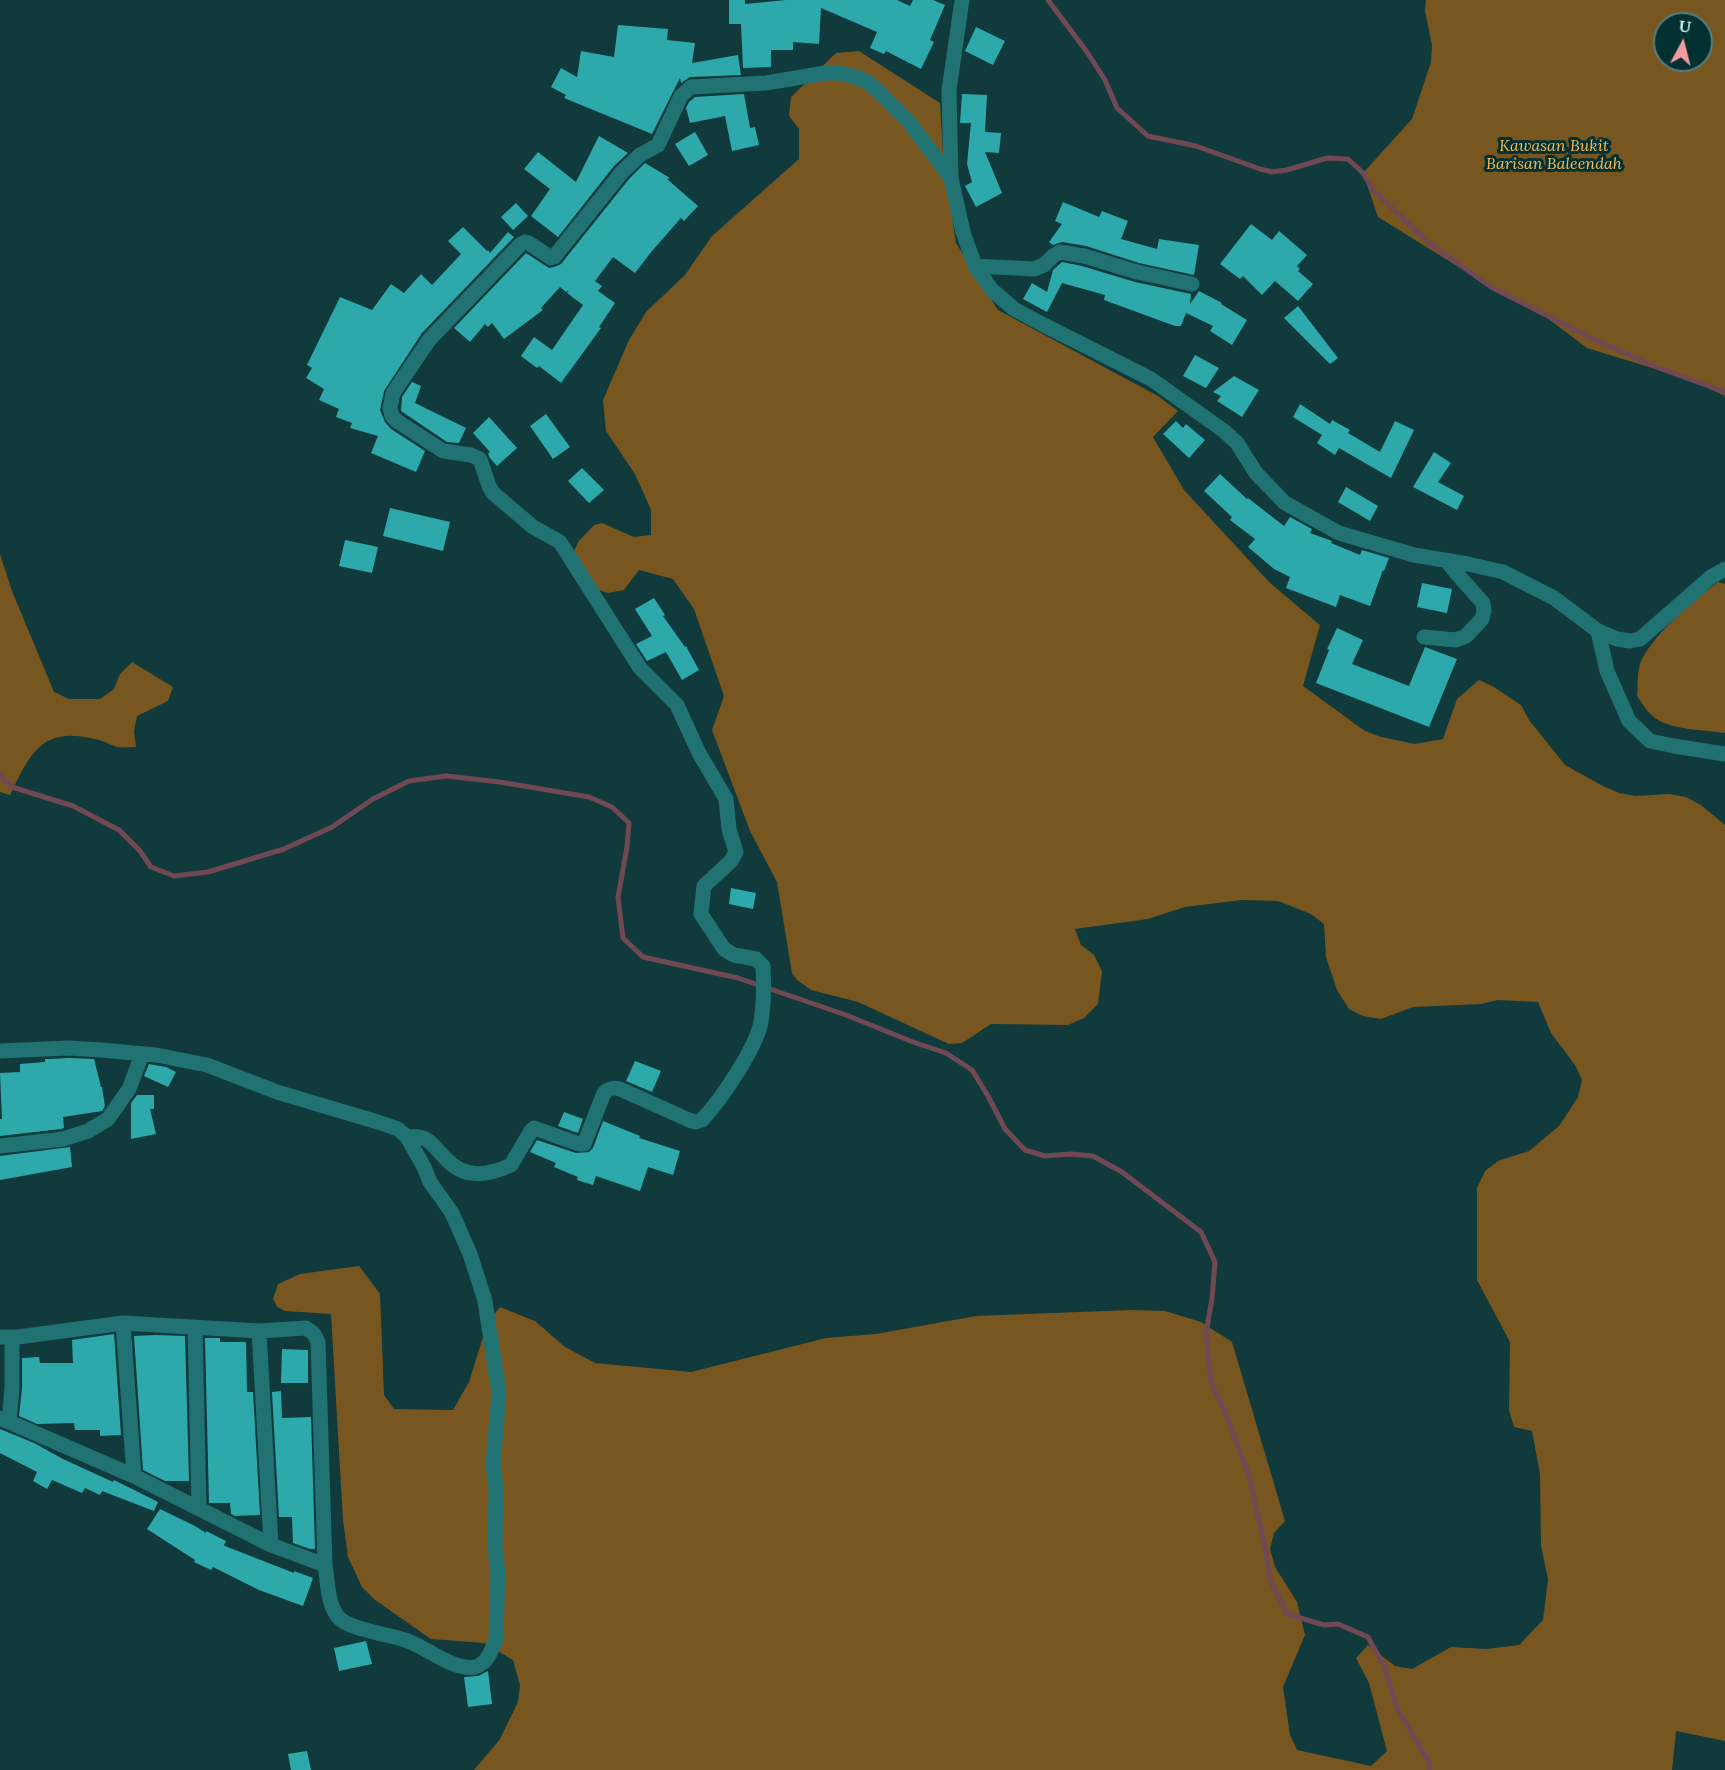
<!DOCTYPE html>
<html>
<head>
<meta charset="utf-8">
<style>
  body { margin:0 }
  #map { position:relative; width:1725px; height:1770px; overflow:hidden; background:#103a3b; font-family:Lora,serif }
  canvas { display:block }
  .north { position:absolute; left:1653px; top:12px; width:60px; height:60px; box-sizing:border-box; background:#033030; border:2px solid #557e7e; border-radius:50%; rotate:7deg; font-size:16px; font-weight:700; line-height:24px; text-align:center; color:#d0f4f4 }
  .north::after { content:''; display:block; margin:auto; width:21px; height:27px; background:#f49b9f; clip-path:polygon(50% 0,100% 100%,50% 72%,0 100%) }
</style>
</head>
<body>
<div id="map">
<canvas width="1725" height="1770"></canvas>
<div class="north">U</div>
</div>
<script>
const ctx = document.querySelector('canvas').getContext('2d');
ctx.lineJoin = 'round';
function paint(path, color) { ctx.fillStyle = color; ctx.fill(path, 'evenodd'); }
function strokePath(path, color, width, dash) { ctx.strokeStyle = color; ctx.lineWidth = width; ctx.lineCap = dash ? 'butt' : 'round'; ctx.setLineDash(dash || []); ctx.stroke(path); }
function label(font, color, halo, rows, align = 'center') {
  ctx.font = font + ' Lora,serif'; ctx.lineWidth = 6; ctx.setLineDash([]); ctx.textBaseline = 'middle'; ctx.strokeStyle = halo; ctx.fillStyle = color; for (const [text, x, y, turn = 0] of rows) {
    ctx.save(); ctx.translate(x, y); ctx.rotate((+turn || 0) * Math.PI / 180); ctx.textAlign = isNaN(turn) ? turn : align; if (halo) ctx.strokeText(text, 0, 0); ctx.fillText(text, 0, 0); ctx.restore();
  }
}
paint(new Path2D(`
  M1426,0H1725V396L1691,380L1587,348L1530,305L1491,287L1378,217L1363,173L1412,119L1431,62L1432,45L1425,11ZM1665,24H1701V60H1665Z
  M859,51L940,103L943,153L956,243L998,310L1158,396L1178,411L1153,437L1184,490L1270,583L1320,625L1303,686L1365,731L1381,737L1415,744L1443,739L1457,699L1479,680L1494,687L1521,705L1529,720L1565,765L1603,786L1619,793L1635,796L1669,794L1686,797L1701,805L1725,825V1741L1676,1731L1672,1770H474L500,1739L518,1702L520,1685L513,1660L484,1643L431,1639L375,1600L362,1587L348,1557L343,1520L331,1314L285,1311L277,1307L273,1299L278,1284L300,1274L359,1266L380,1294L384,1395L394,1409L453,1410L469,1382L488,1321L500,1307L535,1321L565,1347L595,1363L691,1372L826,1338L876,1334L976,1316L1131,1310L1165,1311L1201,1322L1232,1342L1285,1521L1274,1533L1270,1549L1275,1567L1297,1602L1305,1635L1283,1687L1290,1735L1297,1750L1371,1766L1387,1751L1369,1683L1356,1658L1368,1645L1395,1666L1412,1669L1451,1647L1486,1649L1519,1645L1543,1620L1548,1579L1541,1546L1540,1474L1532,1431L1514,1427L1509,1410L1510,1342L1477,1280V1188L1485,1171L1498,1161L1529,1151L1559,1126L1578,1097L1582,1080L1575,1065L1551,1033L1538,1002L1497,1000L1481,1004L1413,1007L1381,1019L1363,1016L1349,1009L1337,990L1326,957L1324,924L1311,914L1278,901L1242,900L1185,907L1148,919L1075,929L1081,945L1094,955L1102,971L1098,1004L1084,1018L1068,1025L991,1024L962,1043L949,1044L858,1002L811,990L797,980L792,973L777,882L750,831L712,730L724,696L694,609L673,579L639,570L624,590L608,593L582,584L570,561L578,542L594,525L602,523L634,537L651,535V510L635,474L606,431L603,400L629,340L646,312L685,275L712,236L799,159V129L789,116L791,97L836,53Z
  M0,554L12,591L54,692L69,699H100L114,689L120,674L132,662L173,687L168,701L137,716L134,731L136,747C130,747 122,748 117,747C109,744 102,740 94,739C42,726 30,754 10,795L0,792Z
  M1718,582L1725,584V733C1705,730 1671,730 1655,718C1647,712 1642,703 1637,696C1638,685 1637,668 1642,659C1657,631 1693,601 1718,582Z`), '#78561f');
strokePath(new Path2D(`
  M1048,0L1087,52L1105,80L1117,108L1148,136L1196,146L1260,169L1272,172L1287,170L1327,158L1348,159L1363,173L1373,190L1429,243L1491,287L1593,339L1659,368L1725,392
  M0,775L12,787L73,806L119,830L140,851L151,867L174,876L208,872L284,849L332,827L373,799L409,781L446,776L500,782L589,797L612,807L629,823L627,847L618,897L623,938L643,957L738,978L846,1015L913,1042L946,1053L972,1070L988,1096L1005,1129L1025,1150L1045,1156L1071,1154L1093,1156L1122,1172L1201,1232L1215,1262L1212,1299L1206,1333L1211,1382L1226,1415L1249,1476L1266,1552L1270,1580L1287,1614L1324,1625L1338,1624L1368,1637L1385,1668L1397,1708L1430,1764L1429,1770`), '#714954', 5);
paint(new Path2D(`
  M729,0H745V4L786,0H897L910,6L913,0H933L945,5L930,40L934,42L921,69L886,51L884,54L870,48L877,32L821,8L819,44L793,42V50H771V67L743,68L741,24H729Z
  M618,25L668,29L667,40L695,43L692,63L738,55L741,75L690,77L681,83L680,78L652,134L564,98L566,95L551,87L561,68L577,77L581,51L614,57Z
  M976,27L1005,41L993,65L965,51Z
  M744,94L750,128L755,127L759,145L732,151L725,116L690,123L686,108L689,102L695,97Z
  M962,94L987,95L985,132L1001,133L999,153L985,152L1002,193L976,207L965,186L972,182L967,164L971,123H960Z
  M695,132L708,155L689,166L675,144Z
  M599,136L628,153L614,166L558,237L531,216L550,189L524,169L538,152L576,182Z
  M645,163L670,178L667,179L698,206L684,221L681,218L652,251L635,273L613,257L595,281L602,286L598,291L615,303L599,327L601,328L561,383L539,366L537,368L521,356L534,337L552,350L583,305L567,293L569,290L566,292L560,287L541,308L543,310L504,339L492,323L488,327L485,324L470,342L454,328L526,253L549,268L554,267L561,264L629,179Z
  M1063,202L1099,217L1102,211L1128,221L1121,239L1157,249L1159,239L1199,245L1194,275L1139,263L1086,246L1062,242L1053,245L1049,242L1062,224L1055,221Z
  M516,203L528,216L513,230L501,217Z
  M1251,224L1272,240L1279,231L1307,255L1297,266L1300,269L1298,271L1313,284L1298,301L1275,281L1262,295L1243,276L1240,279L1220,264Z
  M463,227L487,251L488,250L490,253L508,232L514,237L422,333L384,391L380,410L385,422L391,429L425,451L416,472L371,453L378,436L350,428L352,423L336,417L339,409L319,400L324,389L306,378L312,368L307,365L340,297L372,310L391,284L404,293L421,274L432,285L461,254L448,241Z
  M1062,262L1082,266L1135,282L1191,294L1190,304L1199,291L1222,303L1221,304L1247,320L1232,345L1210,331L1213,326L1186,313L1181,326H1175L1104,300L1105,295L1062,283L1047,312L1023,299L1032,283L1047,292L1053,270Z
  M1298,306L1338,358L1330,364L1284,318Z
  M1195,355L1219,368L1206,388L1183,376Z
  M1234,376L1259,390L1242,417L1217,401L1221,396L1213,392Z
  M412,382L421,386L415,403L466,428L459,443L447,442L401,411L402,397Z
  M1300,404L1330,424L1332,420L1350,430L1348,433L1380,452L1395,421L1414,430L1391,478L1339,448L1335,455L1317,443L1322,435L1293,417Z
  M546,414L570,447L553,459L530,426Z
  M489,417L517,448L497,466L490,458L488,454L490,452L473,433Z
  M1176,421L1183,428L1186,424L1205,440L1189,458L1163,434Z
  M1434,452L1451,463L1438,482L1464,496L1457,510L1413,487Z
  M582,468L604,490L589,503L568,481Z
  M1220,474L1247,499L1248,498L1284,526L1290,517L1312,529L1310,533L1332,541L1331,543L1360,555L1362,550L1389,558L1384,571L1383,570L1370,606L1340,595L1336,607L1286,588L1290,577L1274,569L1248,547L1255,539L1230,520L1232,517L1204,491Z
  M1346,487L1378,506L1370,521L1338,502Z
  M390,508L450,522L443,551L383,536Z
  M345,540L378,547L372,573L339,566Z
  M1422,583L1452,589L1447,613L1417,607Z
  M654,598L665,615L663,616L685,647L686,646L699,670L682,680L666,652L647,661L636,644L652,636L635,609Z
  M1337,628L1363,640L1352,664L1409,686L1425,647L1457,659L1429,727L1316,683L1329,650L1327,649Z
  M731,888L756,893L753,909L729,904Z
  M69,1058L94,1059L101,1087H102L105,1106L102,1111L63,1117L64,1128L61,1129L0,1136V1119H2L0,1073L20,1072V1064L45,1062V1059H49Z
  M635,1061L661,1071L652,1092L626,1081Z
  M149,1064L166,1067L176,1072L168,1087L144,1076Z
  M137,1095H154V1109H150L156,1134L131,1139V1103Z
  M564,1112L583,1119L578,1133L558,1126Z
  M603,1121L640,1136L639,1138L680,1151L673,1175L648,1167L640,1191L596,1176L593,1185L577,1180L578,1177L554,1167L556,1163L530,1152L537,1140L576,1153L589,1152L593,1148Z
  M70,1147L72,1167L0,1180V1156Z
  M114,1334L121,1435L100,1436V1430H75L74,1423L37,1424L19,1416L22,1388V1358L39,1357L40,1363H73L72,1340Z
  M156,1335L185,1336L189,1481H165L143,1470L134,1336Z
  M205,1338H220V1342H246L247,1392H253L260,1515L235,1516L231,1514L230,1503H209Z
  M282,1349L308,1350V1383H281Z
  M281,1391L282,1418L311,1417L315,1549H310L293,1543L292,1517H279L272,1392Z
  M0,1429L34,1443L63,1459L113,1482L114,1480L158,1502L154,1511L102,1491L100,1495L85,1488L82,1493L52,1480L47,1489L33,1481L37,1472L0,1453Z
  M160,1509L195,1526L206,1533V1531L226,1541L224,1545L225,1546L294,1573V1571L313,1578L303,1606L259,1590L213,1567L211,1570L194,1562L195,1560L147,1529Z
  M366,1641L372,1664L339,1671L334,1648Z
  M488,1671L492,1704L468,1707L464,1677L478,1676Z
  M307,1751L311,1770H291L288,1754Z`), '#2ea9ab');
strokePath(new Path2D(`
  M962,0L949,90L951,178L963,232L975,266L992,290L1014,309L1042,324L1151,379L1224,431L1237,443L1256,473L1285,503L1339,533L1414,555L1468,564L1503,572L1554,598L1598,631L1617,639L1630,641L1640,639L1711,577L1725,569
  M975,266L1034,269L1044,265L1053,256L1060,252L1084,256L1137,272L1192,284
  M1598,631L1607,671L1629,721L1650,741L1674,746L1725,754
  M1424,637L1456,640L1466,636L1482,619L1484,611L1483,603L1458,575L1447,561
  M0,1051L69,1048L101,1050L156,1055L207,1065L277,1092L381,1123L398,1129L407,1137L424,1167L430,1182L452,1213L470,1254L485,1301L488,1321L499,1392L493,1466L496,1487L495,1549L498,1571L496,1639C492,1650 487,1664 475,1667C454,1671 427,1648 408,1641C390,1634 350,1630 339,1618C327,1605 328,1582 325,1565L271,1545L134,1476L0,1418
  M407,1137C429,1134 432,1145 446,1159C465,1179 487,1176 511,1165L531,1131L534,1128L579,1144H584L604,1093C609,1088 613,1087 620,1089L689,1120L696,1122L702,1120C721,1100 756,1048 761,1022C764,1003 764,985 763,966L756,959L734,955L724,949L701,914L704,886L731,861L736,852L729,829L726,799L699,753L677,705L640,668L560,542L533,527L493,493L489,486L480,459L471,455L443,451L397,421L392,416L390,408L393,393L429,340L520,245L525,242L529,243L551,258L554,257L622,172L640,155L658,145L681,96L691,87L766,83L825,73H840L856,77L869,83L877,90L909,122L951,178
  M0,1146L63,1139L88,1131L108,1119L129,1089L142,1054
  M195,1327L199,1508
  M259,1331L271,1545
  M0,1337H18L123,1323
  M9,1422L12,1388V1337
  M134,1476L123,1323L259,1331L306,1328L314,1334L318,1342L325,1565`), '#207273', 15);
label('italic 16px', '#f7ba59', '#033030', [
  ["Kawasan Bukit",1554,146],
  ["Barisan Baleendah",1554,164]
]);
</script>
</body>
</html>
